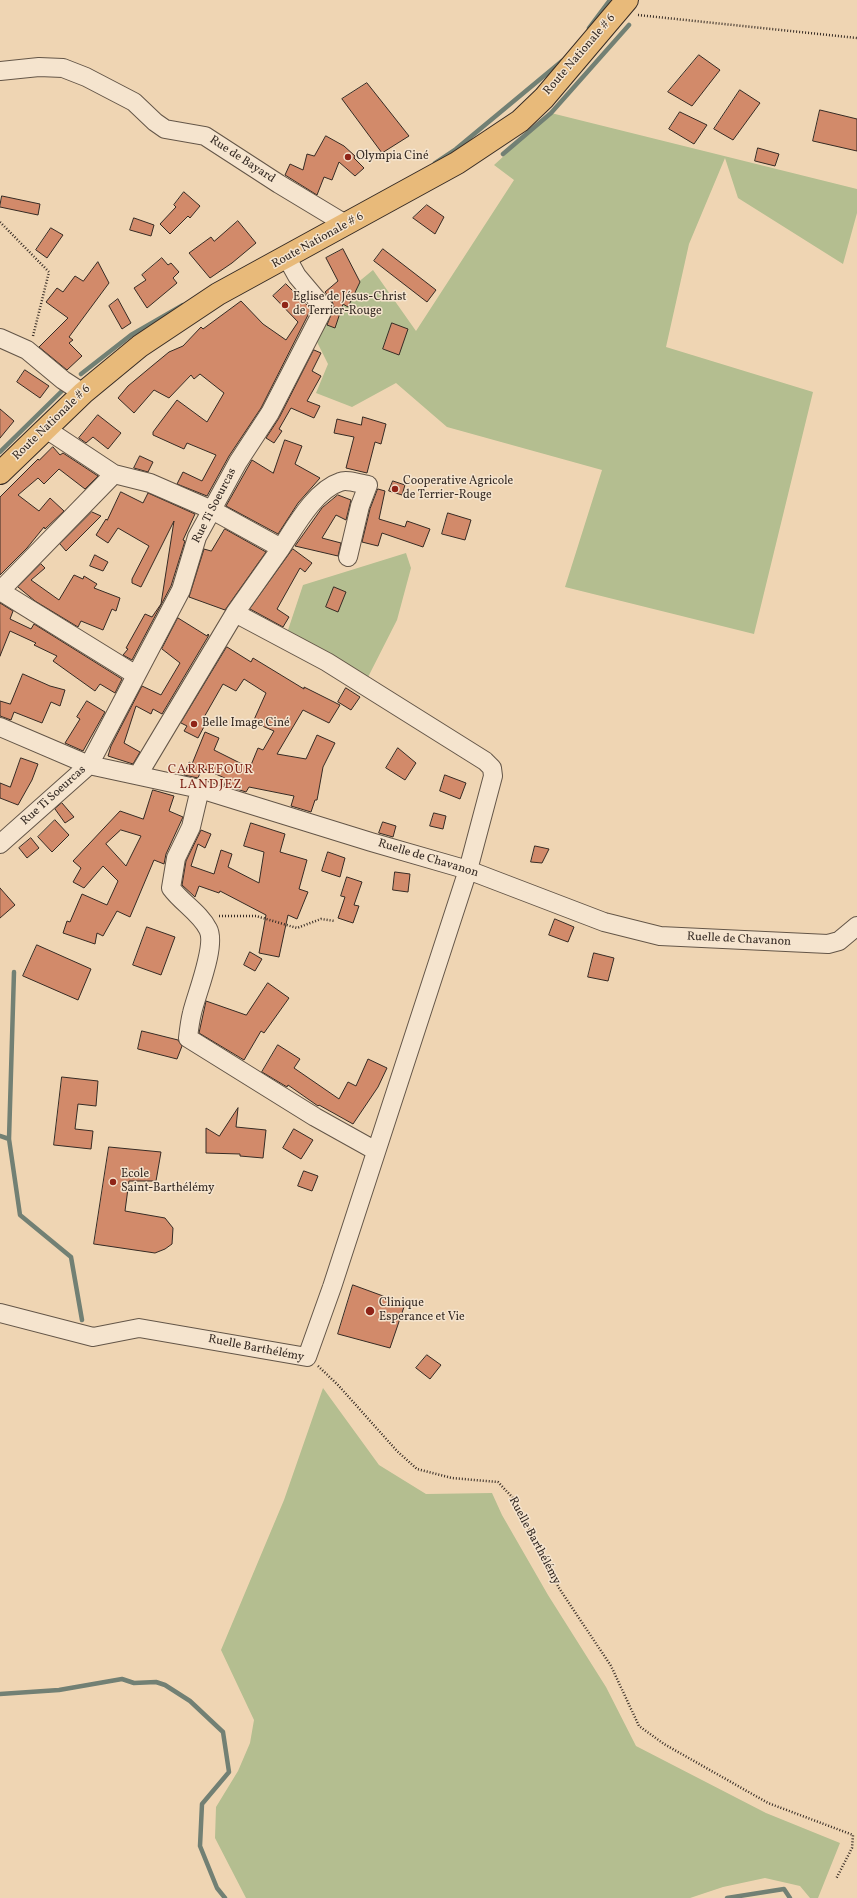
<!DOCTYPE html>
<html>
<head>
<meta charset="utf-8">
<style>
  body { margin:0 }
  canvas { display:block; background:#efd5b3 }
</style>
</head>
<body>
<canvas width="857" height="1898"></canvas>
<script>
const ctx = document.querySelector('canvas').getContext('2d');
ctx.lineJoin = 'round';
function paint(path, color) { ctx.fillStyle = color; ctx.fill(path, 'evenodd'); }
function strokePath(path, color, width, dash) { ctx.strokeStyle = color; ctx.lineWidth = width; ctx.lineCap = dash ? 'butt' : 'round'; ctx.setLineDash(dash || []); ctx.stroke(path); }
function label(font, color, halo, rows, align = 'center') {
  ctx.font = font + ' Vollkorn,serif'; ctx.lineWidth = 3; ctx.setLineDash([]); ctx.textBaseline = 'middle'; ctx.strokeStyle = halo; ctx.fillStyle = color; for (const [text, x, y, turn = 0] of rows) {
    ctx.save(); ctx.translate(x, y); ctx.rotate((+turn || 0) * Math.PI / 180); ctx.textAlign = isNaN(turn) ? turn : align; if (halo) ctx.strokeText(text, 0, 0); ctx.fillText(text, 0, 0); ctx.restore();
  }
}
paint(new Path2D(`
  M551,113L857,189V213L843,264L738,198L725,158L689,244L666,347L813,392L754,634L565,587L602,470L447,427L396,383L352,407L316,393L328,364L315,338L329,306L373,270L416,331L514,180L494,165Z
  M406,553L411,568L397,620L365,683L287,633L303,585Z
  M323,1388L379,1465L426,1494L492,1493L502,1515L548,1595L606,1687L636,1746L766,1813L840,1843L818,1898H810L800,1886L765,1878L723,1887L690,1898H246L215,1838L216,1807L238,1771L250,1743L254,1720L221,1650L284,1500Z`), '#b4be90');
strokePath(new Path2D(`
  M589,28L610,0
  M503,154L551,113L629,25
  M435,163L456,149L562,61
  M81,374L131,335L183,305
  M0,452L65,388
  M14,972L9,1139L20,1215L71,1257L82,1320
  M0,1136L9,1139
  M0,1694L59,1690L122,1679L134,1683L156,1682L165,1685L190,1701L223,1732L229,1772L202,1804L200,1846L217,1888L225,1898
  M727,1898L784,1889L790,1898`), '#728074', 4.5);
const building = new Path2D(`
  M699,55L720,70L692,106L668,92Z
  M367,83L409,136L382,153L342,99Z
  M740,90L760,103L733,140L714,129Z
  M820,110L857,119V151L813,141Z
  M680,112L707,125L694,144L669,129Z
  M326,136L344,146L355,156L354,158L364,168L355,176L339,162L332,180L324,177L317,195L285,175L290,164L303,170L307,154L314,156Z
  M758,148L779,154L775,166L755,161Z
  M184,192L200,206L190,218L188,216L170,234L160,224L176,207L174,205Z
  M2,196L40,204L38,215L0,207Z
  M427,205L444,217L435,234L413,218Z
  M134,218L154,225L151,236L130,230Z
  M238,221L256,243L232,263L210,278L189,253L211,237L214,241Z
  M51,228L63,235L47,258L36,250Z
  M343,249L360,282L348,307L343,304L335,328L327,325L334,307L332,301L325,292L338,281L326,258Z
  M383,249L436,290L427,302L374,261Z
  M162,258L168,265L171,263L179,272L173,278L177,283L147,308L134,288L146,280L142,275Z
  M98,262L109,283L69,337L73,340L69,343L82,356L67,370L39,347L68,318L46,302L57,288L63,292L75,276L83,281Z
  M286,284L311,309L261,408L229,456L207,496L177,484L183,472L202,481L216,455L187,443L184,449L153,435V432L177,400L207,422L224,393L200,374L194,379L191,375L169,398L154,390L134,413L118,398L128,386L152,366L169,352L183,346L201,327L203,329L241,301L263,324L286,340L298,322L273,296Z
  M118,299L131,323L122,329L109,306Z
  M392,323L408,329L399,355L383,349Z
  M314,350L321,353L312,371L321,376L307,401L320,406L314,418L291,408L279,429L282,431L274,443L266,438L279,418Z
  M25,370L49,386L40,398L17,382Z
  M0,409L14,421L0,438Z
  M98,415L121,433L108,449L93,437L86,443L79,438Z
  M363,417L386,424L381,444L375,442L367,473L346,468L354,437L334,433L337,419L361,425Z
  M285,440L302,446L295,464L320,478L298,503L278,534L226,506L252,460L273,473Z
  M53,447L60,455L63,453L98,476L85,489L59,469L44,484L38,478L18,495L39,511L50,498L64,511L45,529L44,527L27,548L0,575V497L38,459L39,460Z
  M140,456L153,462L148,472L134,468Z
  M393,481L405,485L402,495L389,491Z
  M378,489L385,491L379,519L405,527L407,521L430,529L423,547L382,533L378,546L362,542L370,509Z
  M121,492L143,503L148,493L195,514L183,540L185,541L171,586L132,660L123,655L128,649L126,648L145,614L152,617L161,604L174,521L141,587L132,583V579L149,546L118,528L108,543L96,535L106,519L107,520Z
  M338,495L351,500L346,520L336,515L322,538L341,543L338,556L295,546L322,508Z
  M92,512L101,516L66,551L60,544Z
  M448,513L471,520L465,540L442,534Z
  M225,529L266,552L225,610L189,597L204,549L211,551Z
  M293,549L312,563L305,572L300,568L277,609L289,617L283,627L250,609Z
  M95,555L108,562L103,571L90,566Z
  M41,564L45,568L31,580L59,600L74,575L83,579L84,576L97,584L94,588L120,598L116,611L112,609L103,630L81,621L78,627L35,601L18,587Z
  M334,587L346,592L338,612L326,607Z
  M0,603L13,611L10,619L31,629L34,624L122,679L115,693L100,684L95,691L53,661L57,656L34,645L36,643L10,631L0,656Z
  M178,618L207,636L208,634L209,635L162,714L153,709L151,714L136,706L124,743L140,752L133,764L108,756L111,746L142,686L161,695L180,663L162,649Z
  M227,647L251,662L253,658L304,689V687L340,705L329,723L303,710L277,754L306,759L317,735L335,743L323,767L317,800H315L311,812L291,806L294,796L249,787L246,792L224,785L227,779L202,768L198,778L184,775L189,762L192,764L205,732L219,738L214,750L240,763L251,765L258,748L263,750L274,731L253,722L266,693L244,679L236,691L223,684L203,719L207,721L198,738L184,731L187,726L181,723Z
  M23,674L50,686L65,690L60,706L51,702L42,723L14,712L11,720L0,716V701L10,704Z
  M346,688L360,697L351,710L338,702Z
  M87,701L105,712L83,751L65,743L80,719L77,717Z
  M398,748L416,763L405,780L386,768Z
  M21,758L38,764L32,780L18,805L0,798V783L10,787Z
  M445,775L466,783L460,799L440,791Z
  M153,790L174,796L169,811L183,817L166,854L164,864L154,860L130,917L117,911L103,936L97,933L95,944L63,933L67,921L70,922L82,894L107,905L118,881L103,866L84,888L73,882L81,868L73,861L120,811L143,819ZM121,830L141,836L126,866L106,844Z
  M62,803L74,817L65,823L55,809Z
  M434,813L446,816L443,829L430,826Z
  M55,820L69,835L52,852L38,837Z
  M383,822L396,826L393,837L379,833Z
  M251,823L285,834L280,852L307,860L299,889L308,892L297,919L288,915L279,957L259,953L266,915L220,891L219,893L199,886L195,897L182,885L186,861L201,830L211,834L205,848L198,844L191,866L214,874L221,850L232,854L228,867L259,883L264,852L244,846Z
  M31,838L39,848L27,858L19,848Z
  M535,846L549,849L542,863L531,862Z
  M328,852L345,858L340,877L322,871Z
  M395,872L410,874L408,892L393,890Z
  M347,877L362,882L354,905L359,906L353,923L338,918L345,897L341,896Z
  M0,888L15,905L0,918Z
  M555,919L574,927L568,942L549,935Z
  M147,927L175,937L161,975L133,965Z
  M37,945L91,969L78,1000L23,976Z
  M250,952L262,959L255,971L244,965Z
  M594,953L614,958L608,981L588,977Z
  M268,983L289,998L264,1033L261,1031L244,1060L199,1033L206,1001L246,1015Z
  M142,1031L178,1040L182,1046L177,1059L138,1049Z
  M278,1045L300,1059L294,1068L339,1099L348,1082L356,1086L368,1059L387,1068L378,1087L353,1124L319,1105L318,1106L288,1085L287,1087L262,1072Z
  M62,1077L98,1081L96,1106L78,1104L75,1129L93,1131L91,1149L54,1145Z
  M238,1108L236,1127L266,1130L263,1158L240,1156V1154L206,1153V1128L219,1136Z
  M294,1129L313,1140L301,1159L283,1148Z
  M109,1147L161,1152L156,1181H129L125,1211L165,1218L173,1228L172,1244L165,1249L155,1253L94,1244Z
  M304,1171L318,1176L312,1191L298,1186Z
  M353,1285L405,1304L390,1348L338,1334Z
  M427,1355L441,1365L430,1379L416,1368Z`);
paint(building, '#d28a6a');
strokePath(building, '#362b24', 1);
const minor = new Path2D(`
  M0,71L39,67L63,68L86,77L134,102L155,122L165,129L205,136L279,184L347,225
  M0,338L27,350L63,380L83,393
  M46,429L114,474L150,483L212,510L281,548L235,613L138,775
  M281,548C295,527 315,490 340,482C347,479 360,484 368,485L360,506L348,557
  M0,591L114,474
  M0,591L136,675
  M0,727L89,765L200,789L371,842L468,870L604,922L660,936L828,944L839,941L857,926
  M200,789L191,827L176,858L171,888C182,903 200,913 208,929C217,945 196,995 192,1013C190,1021 189,1029 188,1038L315,1117L376,1151
  M0,844L89,765L181,590L197,537L238,462L270,413L324,308L297,276L287,258
  M0,1313L93,1337L139,1328L307,1357L332,1287L468,870L493,776L492,768L485,761L327,662L235,613`);
const major = new Path2D(`
  M0,473L83,393L140,346L218,294L457,163L520,121L544,98L627,0`);
strokePath(minor, '#645648', 20);
strokePath(major, '#362b24', 24);
strokePath(new Path2D(`
  M638,15L857,38
  M0,222L49,272L33,336
  M219,916H256L297,928L321,919L335,921
  M318,1366L338,1385L397,1451L417,1469L452,1478L498,1482L514,1499L559,1588L611,1666L639,1726L664,1744L768,1803L853,1835L852,1848L836,1879`), '#362b24', 2.5, [1, 2]);
strokePath(minor, '#f5e4ce', 18);
strokePath(major, '#e8ba7a', 22);
for (const [x, y, r, color] of [
  [348,157,4,"#8f2418"],
  [285,305,4,"#8f2418"],
  [395,489,4,"#8f2418"],
  [194,724,4,"#8f2418"],
  [113,1182,4,"#8f2418"],
  [370,1311,5,"#8f2418"]
]) { const dot = new Path2D(); dot.arc(x, y, r, 0, 2 * Math.PI); ctx.fillStyle = color; ctx.fill(dot); strokePath(dot, '#f5e4ce', 1.5); }
label('12px', '#362b24', '#f5e4ce', [
  ["Route Nationale # 6",580,55,-49],
  ["Rue de Bayard",242,160,33],
  ["Route Nationale # 6",318,241,-29],
  ["Route Nationale # 6",52,423,-44],
  ["Rue Ti Soeurcas",215,506,-63],
  ["Rue Ti Soeurcas",54,796,-42],
  ["Ruelle de Chavanon",428,859,17],
  ["Ruelle de Chavanon",739,940,3],
  ["Ruelle Barthélémy",256,1349,11],
  ["Ruelle Barthélémy",534,1541,62]
]);
label('12px', '#362b24', '#f5e4ce', [
  ["Olympia Ciné",356,157],
  ["Eglise de Jésus-Christ",293,298],
  ["de Terrier-Rouge",293,312],
  ["Cooperative Agricole",403,482],
  ["de Terrier-Rouge",403,496],
  ["Belle Image Ciné",202,724],
  ["Ecole",121,1175],
  ["Saint-Barthélémy",121,1189],
  ["Clinique",379,1304],
  ["Esperance et Vie",379,1318]
], 'left');
ctx.letterSpacing = '1px';
label('13px', '#7a1f14', '#f5e4ce', [
  ["CARREFOUR",211,771],
  ["LANDJEZ",211,786]
]);
ctx.letterSpacing = '0px';
</script>
</body>
</html>
